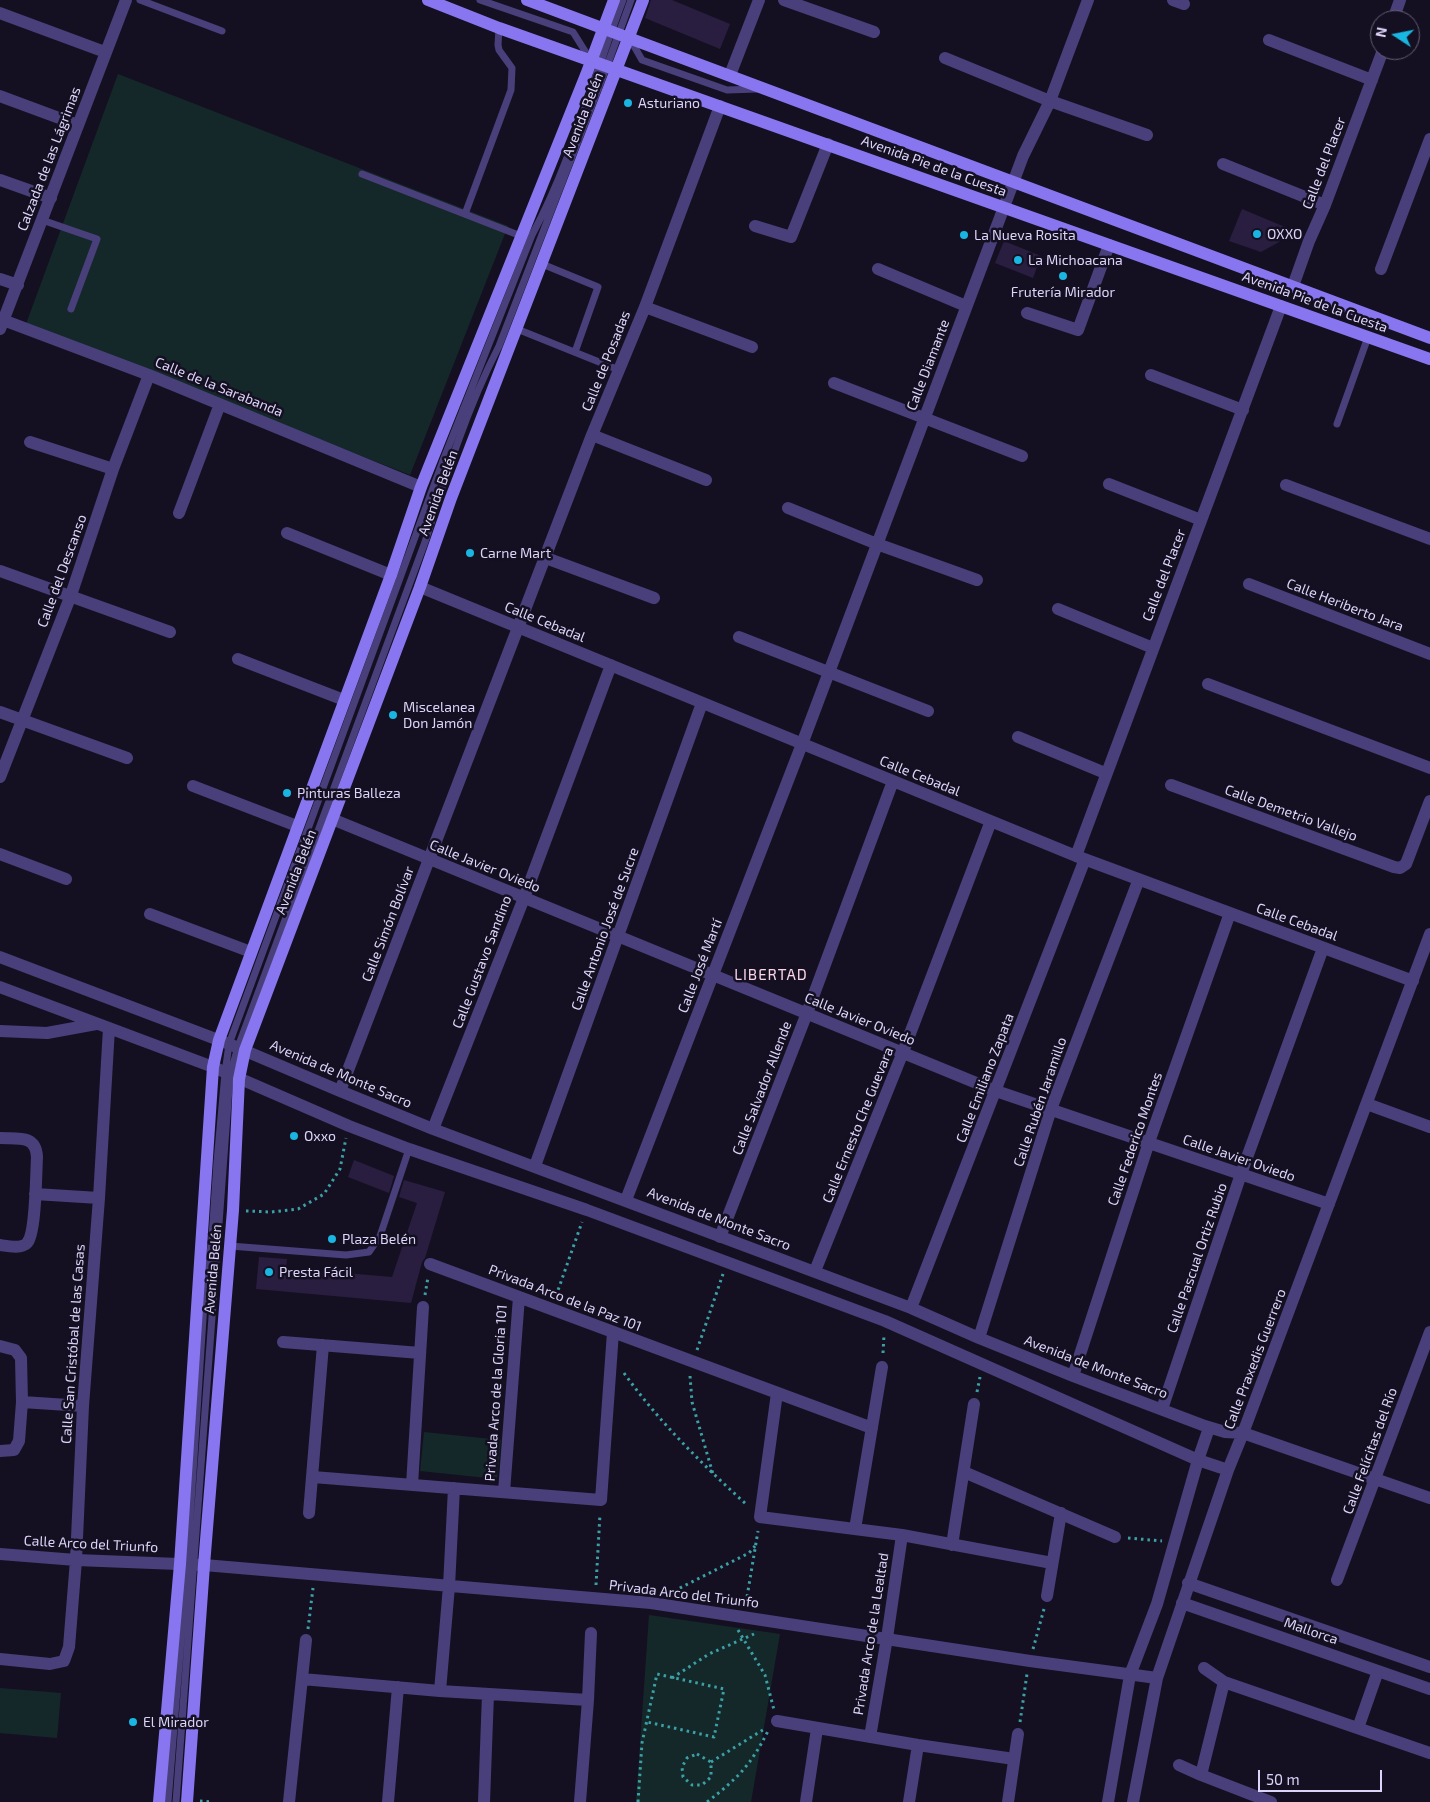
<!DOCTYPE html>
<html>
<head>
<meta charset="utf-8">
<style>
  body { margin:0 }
  #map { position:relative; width:1430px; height:1802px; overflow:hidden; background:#151021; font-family:"Exo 2",sans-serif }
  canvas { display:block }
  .north { position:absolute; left:1370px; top:10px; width:50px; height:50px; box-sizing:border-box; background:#151021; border:1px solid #655e78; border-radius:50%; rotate:281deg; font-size:14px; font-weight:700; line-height:20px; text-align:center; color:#ddd4fa }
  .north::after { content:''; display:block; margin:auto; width:18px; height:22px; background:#19b6e2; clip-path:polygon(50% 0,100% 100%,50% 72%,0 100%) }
  .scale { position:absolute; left:1258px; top:1770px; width:124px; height:22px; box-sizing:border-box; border:2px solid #ddd4fa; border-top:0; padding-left:6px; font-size:15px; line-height:18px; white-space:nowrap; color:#ddd4fa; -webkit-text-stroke:4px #151021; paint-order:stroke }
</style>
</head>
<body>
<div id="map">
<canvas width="1430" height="1802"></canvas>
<div class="north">N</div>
<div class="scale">50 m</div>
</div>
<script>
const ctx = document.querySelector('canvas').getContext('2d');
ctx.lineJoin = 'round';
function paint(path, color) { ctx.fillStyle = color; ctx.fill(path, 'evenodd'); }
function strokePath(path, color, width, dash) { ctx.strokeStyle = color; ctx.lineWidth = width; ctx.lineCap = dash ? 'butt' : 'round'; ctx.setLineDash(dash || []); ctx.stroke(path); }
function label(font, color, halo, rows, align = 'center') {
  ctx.font = font + ' "Exo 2",sans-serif'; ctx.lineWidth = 5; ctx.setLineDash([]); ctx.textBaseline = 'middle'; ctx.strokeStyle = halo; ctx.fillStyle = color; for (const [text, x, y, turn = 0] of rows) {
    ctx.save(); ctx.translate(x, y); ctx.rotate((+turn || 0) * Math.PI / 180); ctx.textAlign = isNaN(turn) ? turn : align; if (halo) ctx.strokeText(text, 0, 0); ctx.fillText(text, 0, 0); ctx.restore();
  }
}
paint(new Path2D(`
  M118,74L508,226L410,475L26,324Z
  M424,1432L501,1440L497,1479L420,1471Z
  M649,1615L780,1634L751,1802H636Z
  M0,1688L61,1693L57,1738L0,1733Z`), '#14282a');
paint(new Path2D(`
  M651,0H672L730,24L720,49L645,18Z
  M1242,209L1285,227L1279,242L1261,252L1229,241Z
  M1004,241L1041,256L1033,278L995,263Z
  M354,1160L394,1176L389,1193L348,1177Z
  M404,1180L445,1192L425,1258L422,1262L411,1303L256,1289L259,1257L287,1259L286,1268L392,1277L417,1203L399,1197Z`), '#291e40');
strokePath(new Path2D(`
  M246,1211L271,1212L298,1209L324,1194L340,1169L346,1138
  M425,1295L428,1277
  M556,1296L582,1222
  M697,1350L723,1274
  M883,1353L884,1335
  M624,1373C659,1422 703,1465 747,1505
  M690,1376L692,1402L713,1474
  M977,1392L980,1377
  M1128,1538L1162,1541
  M596,1585L600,1514
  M674,1591L749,1553L755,1546
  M746,1603L758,1531
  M308,1629L313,1588
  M738,1630L765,1675L774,1710
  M1033,1649L1044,1609
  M672,1678L709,1654L754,1634
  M1020,1722L1027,1674
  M697,1754L711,1762V1777L702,1785H692L683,1777L682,1767L687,1758Z
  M711,1762L766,1728
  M200,1801L211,1802
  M638,1802L642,1743L657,1674L724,1689L714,1737L647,1722
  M707,1802C737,1779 751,1765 768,1731`), '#3ba1a7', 3, [2.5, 4]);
strokePath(new Path2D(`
  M140,0L222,31
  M480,0L573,32L590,59
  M630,39L642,60L727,90L757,89
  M362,174L521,236
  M465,214L511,90L512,68L499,50L498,45L499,28
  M42,220L97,239L71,309
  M542,264L598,287L575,352
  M517,329L619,370
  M1337,424L1368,337
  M230,1246L346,1255L369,1252L380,1236L409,1149
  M168,1802L187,1565L204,1303L212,1238L217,1162L225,1073L229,1044L444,458L532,235C572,161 593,78 623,0
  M176,1802L230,1075L238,1047L425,542C446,475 467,408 499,346L607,66L631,0`), '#49407b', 7);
strokePath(new Path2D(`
  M784,0L874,32
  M1173,0L1184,4
  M0,13L105,52
  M1393,20L1400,0
  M1269,40L1372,80
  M945,58L1050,101L1147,135
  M730,75L759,0
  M0,96L78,125
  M1223,164L1325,205
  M0,180L51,198
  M755,226L791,237L828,144
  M878,269L966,306
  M1381,269L1430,139
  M0,279L18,285
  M1293,286L1309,241L1325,205L1383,50
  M645,307L752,347
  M1027,313L1078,330L1109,245
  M3,320L149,375L421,487
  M0,329L126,0
  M1151,375L1243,410
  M834,383L1022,456
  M592,435L706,480
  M30,442L113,469
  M1109,484L1201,520
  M1286,485L1430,539
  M788,508L877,544L977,580
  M179,513L220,404
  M287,533L391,575
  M546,558L654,598
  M0,571L170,632
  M1249,584L1430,654
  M420,587L1076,856L1413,981
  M1058,609L1153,648
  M739,637L928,711
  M238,659L344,700
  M1208,684L1430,768
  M0,712L127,758
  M1018,737L1105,773
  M0,777L71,595L113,469L149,375
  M1171,785L1394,867L1400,868L1406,864L1430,801
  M193,786L297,826
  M332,819L996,1091L1329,1204
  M0,854L66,879
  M1076,856L1281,306
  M150,914L251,952
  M0,957L229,1044L340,1091L433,1129L911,1308L979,1338L1073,1376L1205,1426L1225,1432L1243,1433L1430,1498
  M0,987L213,1067L349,1126L409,1149L587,1210L885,1321L1198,1460L1228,1470
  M0,1031L47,1033L96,1024
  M340,1091L592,435L645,307L720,106
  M1367,1104L1430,1127
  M433,1129L524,898L611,665
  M0,1138C17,1139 36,1134 37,1157C36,1173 36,1234 27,1243C22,1249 7,1246 0,1245
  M535,1166L702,703
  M35,1194L99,1198
  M626,1200L802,744L1004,207
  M720,1237L807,1013L893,781
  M430,1264L872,1428
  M815,1271L903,1052L991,821
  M911,1308L1085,859
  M979,1338L1051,1109L1139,879
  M283,1342L420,1353
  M0,1346L15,1350L21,1358L22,1402L19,1441L14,1450L0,1451
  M1073,1376L1149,1142L1230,913
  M777,1393L760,1517L902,1535L1052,1563
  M22,1402L83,1406
  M1162,1409L1241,1174L1323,948
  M964,1472L1115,1537
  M313,1477L601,1500L613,1332
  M412,1485L423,1307
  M504,1492L519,1297
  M309,1513L323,1345
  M855,1529L882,1367
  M952,1545L974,1404
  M0,1554L76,1560L204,1565L651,1603L1030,1661L1157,1678
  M1337,1580L1430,1332
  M1188,1583L1430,1667
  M1047,1596L1061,1513
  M1182,1603L1430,1689
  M0,1659L50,1664L64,1661L69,1647L76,1560L83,1406L99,1198L109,1028
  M1204,1668L1224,1682L1430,1753
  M302,1679L440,1691L588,1700L580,1802
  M440,1691L449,1586L454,1488
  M588,1700L591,1633
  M777,1721L918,1745L1014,1759
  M1358,1728L1378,1671
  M870,1737L887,1638L902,1535
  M1179,1765L1201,1775L1271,1802
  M1201,1775L1224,1682
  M289,1802L306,1640
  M388,1802L398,1687
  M484,1802L488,1694
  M806,1802L817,1729
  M909,1802L918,1745
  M1008,1802L1018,1734
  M1108,1802L1130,1675L1157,1604L1198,1460L1209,1428
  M1133,1802L1157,1678L1228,1470L1243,1433L1430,934`), '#49407b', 12);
strokePath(new Path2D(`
  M1004,207L1023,156L1050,101L1088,0`), '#49407b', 12);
strokePath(new Path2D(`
  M428,0L499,28L1430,359
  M527,0L1430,338
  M159,1802L180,1564L213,1067L219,1040L391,575L421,487L586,75L614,0
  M187,1802L204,1565L233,1210L239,1079L245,1050L420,587L451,498L643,0`), '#8876f0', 12);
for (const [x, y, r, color] of [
  [628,103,5,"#19b6e2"],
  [1257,234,5,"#19b6e2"],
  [964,235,5,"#19b6e2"],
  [1018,260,5,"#19b6e2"],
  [1063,276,5,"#19b6e2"],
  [470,553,5,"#19b6e2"],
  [393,715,5,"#19b6e2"],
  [287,793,5,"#19b6e2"],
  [294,1136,5,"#19b6e2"],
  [332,1239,5,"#19b6e2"],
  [269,1272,5,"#19b6e2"],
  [133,1722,5,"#19b6e2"]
]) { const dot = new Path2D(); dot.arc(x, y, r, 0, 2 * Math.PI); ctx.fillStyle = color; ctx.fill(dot); strokePath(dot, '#151021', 2); }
label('14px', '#ddd4fa', '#151021', [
  ["Asturiano",638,103],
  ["OXXO",1267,234],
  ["La Nueva Rosita",974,235],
  ["La Michoacana",1028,260],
  ["Frutería Mirador",1063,292,"center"],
  ["Carne Mart",480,553],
  ["Miscelanea",403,707],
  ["Don Jamón",403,723],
  ["Pinturas Balleza",297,793],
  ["Oxxo",304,1136],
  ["Plaza Belén",342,1239],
  ["Presta Fácil",279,1272],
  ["El Mirador",143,1722]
], 'left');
label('14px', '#ddd4fa', '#151021', [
  ["Avenida Belén",583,115,-69],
  ["Calzada de las Lágrimas",49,159,-69],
  ["Calle del Placer",1324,163,-69],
  ["Avenida Pie de la Cuesta",934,166,20],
  ["Avenida Pie de la Cuesta",1315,302,20],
  ["Calle de Posadas",606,361,-68],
  ["Calle Diamante",928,365,-69],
  ["Calle de la Sarabanda",219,387,22],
  ["Avenida Belén",438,493,-70],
  ["Calle del Descanso",62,571,-70],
  ["Calle del Placer",1164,575,-69],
  ["Calle Heriberto Jara",1345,605,21],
  ["Calle Cebadal",545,622,22],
  ["Calle Cebadal",920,776,22],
  ["Calle Demetrio Vallejo",1291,813,20],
  ["Calle Javier Oviedo",485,866,22],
  ["Avenida Belén",296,872,-69],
  ["Calle Cebadal",1297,922,20],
  ["Calle Simón Bolívar",388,924,-69],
  ["Calle Antonio José de Sucre",605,929,-70],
  ["Calle Gustavo Sandino",482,962,-69],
  ["Calle José Martí",700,966,-69],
  ["Calle Javier Oviedo",860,1019,22],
  ["Avenida de Monte Sacro",341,1074,23],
  ["Calle Emiliano Zapata",985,1078,-69],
  ["Calle Salvador Allende",762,1088,-69],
  ["Calle Rubén Jaramillo",1040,1102,-71],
  ["Calle Ernesto Che Guevara",858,1125,-68],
  ["Calle Federico Montes",1135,1139,-71],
  ["Calle Javier Oviedo",1239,1158,19],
  ["Avenida de Monte Sacro",719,1219,21],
  ["Calle Pascual Ortiz Rubio",1197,1258,-71],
  ["Avenida Belén",213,1269,-85],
  ["Privada Arco de la Paz 101",565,1298,21],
  ["Calle San Cristóbal de las Casas",73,1344,-86],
  ["Calle Praxedis Guerrero",1255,1359,-69],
  ["Avenida de Monte Sacro",1096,1367,21],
  ["Privada Arco de la Gloria 101",496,1393,-86],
  ["Calle Felícitas del Río",1370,1451,-70],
  ["Calle Arco del Triunfo",91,1544,3],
  ["Privada Arco del Triunfo",684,1594,7],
  ["Mallorca",1311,1631,19],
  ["Privada Arco de la Lealtad",871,1634,-81]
]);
ctx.letterSpacing = '1px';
label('15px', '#fbd6e9', '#151021', [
  ["LIBERTAD",771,975]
]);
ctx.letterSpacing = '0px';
</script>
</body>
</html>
